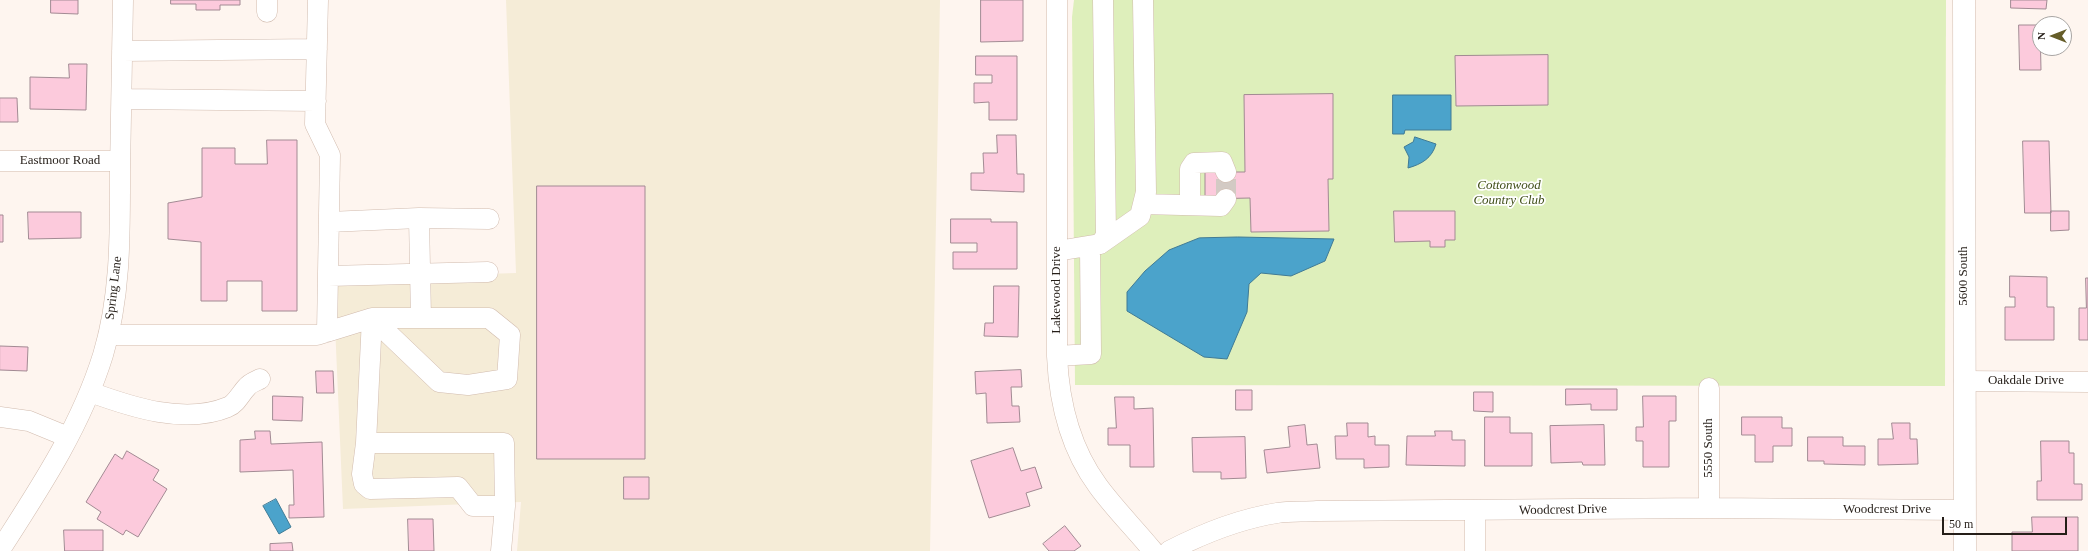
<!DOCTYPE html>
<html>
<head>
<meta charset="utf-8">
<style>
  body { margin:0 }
  #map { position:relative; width:2088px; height:551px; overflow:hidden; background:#fef5ef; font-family:Georgia,serif }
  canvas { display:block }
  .north { position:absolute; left:2032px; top:16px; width:40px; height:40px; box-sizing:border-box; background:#fff; border:1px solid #a8a5a3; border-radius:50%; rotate:270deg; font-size:11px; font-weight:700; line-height:16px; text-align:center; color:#251e18 }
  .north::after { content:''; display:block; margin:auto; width:14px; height:18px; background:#655d29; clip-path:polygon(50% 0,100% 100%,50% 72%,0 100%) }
  .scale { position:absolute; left:1942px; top:517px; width:125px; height:18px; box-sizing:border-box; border:2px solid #251e18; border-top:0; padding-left:5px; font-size:12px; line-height:14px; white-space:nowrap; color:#251e18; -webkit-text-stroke:3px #fff; paint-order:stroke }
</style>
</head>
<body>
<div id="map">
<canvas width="2088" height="551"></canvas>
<div class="north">N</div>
<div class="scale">50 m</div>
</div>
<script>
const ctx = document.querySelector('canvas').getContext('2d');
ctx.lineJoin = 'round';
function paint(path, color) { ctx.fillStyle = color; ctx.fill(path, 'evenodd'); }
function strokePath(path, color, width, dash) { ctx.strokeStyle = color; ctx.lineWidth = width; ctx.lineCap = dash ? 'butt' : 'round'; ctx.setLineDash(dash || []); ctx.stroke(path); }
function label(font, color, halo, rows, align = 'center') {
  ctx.font = font + ' Georgia,serif'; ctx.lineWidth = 3.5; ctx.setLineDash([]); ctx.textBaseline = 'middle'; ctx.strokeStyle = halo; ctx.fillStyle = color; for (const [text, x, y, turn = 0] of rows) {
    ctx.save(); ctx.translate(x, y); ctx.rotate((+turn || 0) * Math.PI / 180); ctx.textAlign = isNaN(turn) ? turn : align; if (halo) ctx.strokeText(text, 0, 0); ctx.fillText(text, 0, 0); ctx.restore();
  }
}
paint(new Path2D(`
  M506,0H940L930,551H517L521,502L343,509L333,279L516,273Z`), '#f5ecd7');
paint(new Path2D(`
  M1074,0H1946L1945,386L1075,385L1072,17Z`), '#deefbb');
const water = new Path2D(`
  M1393,95H1451V130H1405L1404,134H1393Z
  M1415,137L1436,144C1432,158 1422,164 1408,168L1409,157L1404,147L1413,142Z
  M1238,237L1334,239L1325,261L1291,276L1261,273L1249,284L1247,312L1227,359L1204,357L1127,311V292L1145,271L1169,250L1199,238Z
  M276,499L291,527L279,534L263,506Z`);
paint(water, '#4ba3cb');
strokePath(water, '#407b95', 1);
const building = new Path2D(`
  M51,0H78V14L51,13Z
  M171,0H240V5H220V10H196V4H171Z
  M981,0H1023V41L981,42Z
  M2011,0H2047L2046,9L2011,8Z
  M2019,25H2040L2041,70H2020Z
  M1548,55V105L1456,106L1455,56Z
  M976,56H1017V120H989V102L974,103V83H992V75H976Z
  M69,64H87L86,110L30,109V77L69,78Z
  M1333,94V179H1328L1329,231L1251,232L1250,198L1205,199V172H1245L1244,95Z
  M0,98H17L18,122H0Z
  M997,135H1016L1017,174H1024V192L971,190V173H984L983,153H997Z
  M267,140H297V311H262V281H227V301H201V242L168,239V203L202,197V148H235V164H267Z
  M2023,141H2049L2051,213H2025Z
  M537,186H645V459H537Z
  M1394,211H1455V240H1445V247H1430V241L1395,242Z
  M2051,211H2069V230L2051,231Z
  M28,212H81V238L29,239Z
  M0,215H3V242H0Z
  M951,219H991V222H1017V269H953V252H977V243H951Z
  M2010,276L2047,277V307H2054V340H2005V307H2015V297H2010Z
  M2086,278H2088V340H2079V308H2086Z
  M994,286H1019L1018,337L984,336L985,323H993Z
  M0,346L28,347L27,371L0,370Z
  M1021,370L1022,387H1011L1012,406H1019L1020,422L987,423L986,393L976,394L975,372Z
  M316,371H333L334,393H317Z
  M1566,389H1617V410H1591V404L1566,405Z
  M1236,390H1252V410H1236Z
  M1474,392H1493V412L1474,411Z
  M273,396L303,397L302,421L273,420Z
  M1643,396H1676V421H1669V467H1643V441H1636V427H1643Z
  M1115,397H1134V409L1153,408L1154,467H1130V445H1108V428H1116Z
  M1485,417H1510V433H1532V466H1485Z
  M1742,417H1782V428H1792V446H1773V462H1755V435H1742Z
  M1347,423H1368V437L1375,436V445H1389V467L1364,468V459H1336L1335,436H1347Z
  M1892,423H1910V439H1917L1918,464L1878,465V439H1893Z
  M1305,425L1307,445L1317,444L1320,468L1267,473L1264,450L1290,447L1288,427Z
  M1604,425L1605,465H1583L1582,462L1551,463L1550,426Z
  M255,431H270L271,444L322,442L324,517L289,518V505H294L293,470L240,472V440L255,439Z
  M1435,431H1452V440H1465V466L1406,465L1407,436H1435Z
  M1245,437L1246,478L1221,479V472H1193L1192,438Z
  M1808,437H1843V446H1865V465L1824,464V461H1808Z
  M2041,441H2069V453H2074V484H2082V500H2037V481H2041Z
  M1013,448L1021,471L1035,467L1042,488L1026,493L1030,506L989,518L971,461Z
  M127,451L159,470L153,480L167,489L138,537L126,530L123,535L97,519L101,512L86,502L115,454L122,459Z
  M624,477H649V499H624Z
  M2032,517H2078V551H2012V532H2032Z
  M408,519H433L434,551H409Z
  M1065,526L1081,546L1074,551H1049L1043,544Z
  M64,530H103V551H65Z
  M292,543L293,551H270V544Z`);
paint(building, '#fccadc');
strokePath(building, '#a28a93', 1);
strokePath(new Path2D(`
  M1226,199V172`), '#d3cac4', 20, [20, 10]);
const minor = new Path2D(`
  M267,0V12
  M318,0L315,124L330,155L327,332
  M1057,0V356C1059,402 1070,448 1098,486C1114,508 1135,529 1153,551
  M122,51L317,49
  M122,99L316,101
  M0,161H120
  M1143,204L1221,206L1226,199
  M1190,205V169L1194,163L1222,162L1226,172
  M329,222L419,218
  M1100,244L1106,236L1103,0
  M1057,251L1100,244L1140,216L1146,192L1143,0
  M328,276L488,272
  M421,318L419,218L489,219
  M108,335H317L372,318H489L510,335L507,379L468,385L439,382L372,318L366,443L362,474L364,484L370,489L458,487L473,506H505
  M1057,356L1091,354L1090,247
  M1964,381L2088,382
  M90,392C131,407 185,425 228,407C236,404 241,393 247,387C250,383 256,381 260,379
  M0,417L29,421L68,437
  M366,443H504L505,506L501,551
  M1709,508V388
  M0,550C40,488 81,426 103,355C121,296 120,233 120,172C121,115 122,57 123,0
  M1169,551C1202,534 1239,519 1277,513C1290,511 1304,512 1317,511L1709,508L1965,510
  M1475,551V511`);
const major = new Path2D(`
  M1964,0L1965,551`);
strokePath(minor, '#d1bbae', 21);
strokePath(major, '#d1bbae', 23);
strokePath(minor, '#fff', 20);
strokePath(major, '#fff', 22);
label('13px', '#251e18', '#fff', [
  ["Eastmoor Road",60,161],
  ["5600 South",1964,276,-90],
  ["Spring Lane",114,288,-83],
  ["Lakewood Drive",1057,290,-90],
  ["Oakdale Drive",2026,381],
  ["5550 South",1709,448,-90],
  ["Woodcrest Drive",1563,510,-1],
  ["Woodcrest Drive",1887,510]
]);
label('italic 13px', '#42501a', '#fff', [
  ["Cottonwood",1509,186],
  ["Country Club",1509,201]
]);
</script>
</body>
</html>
